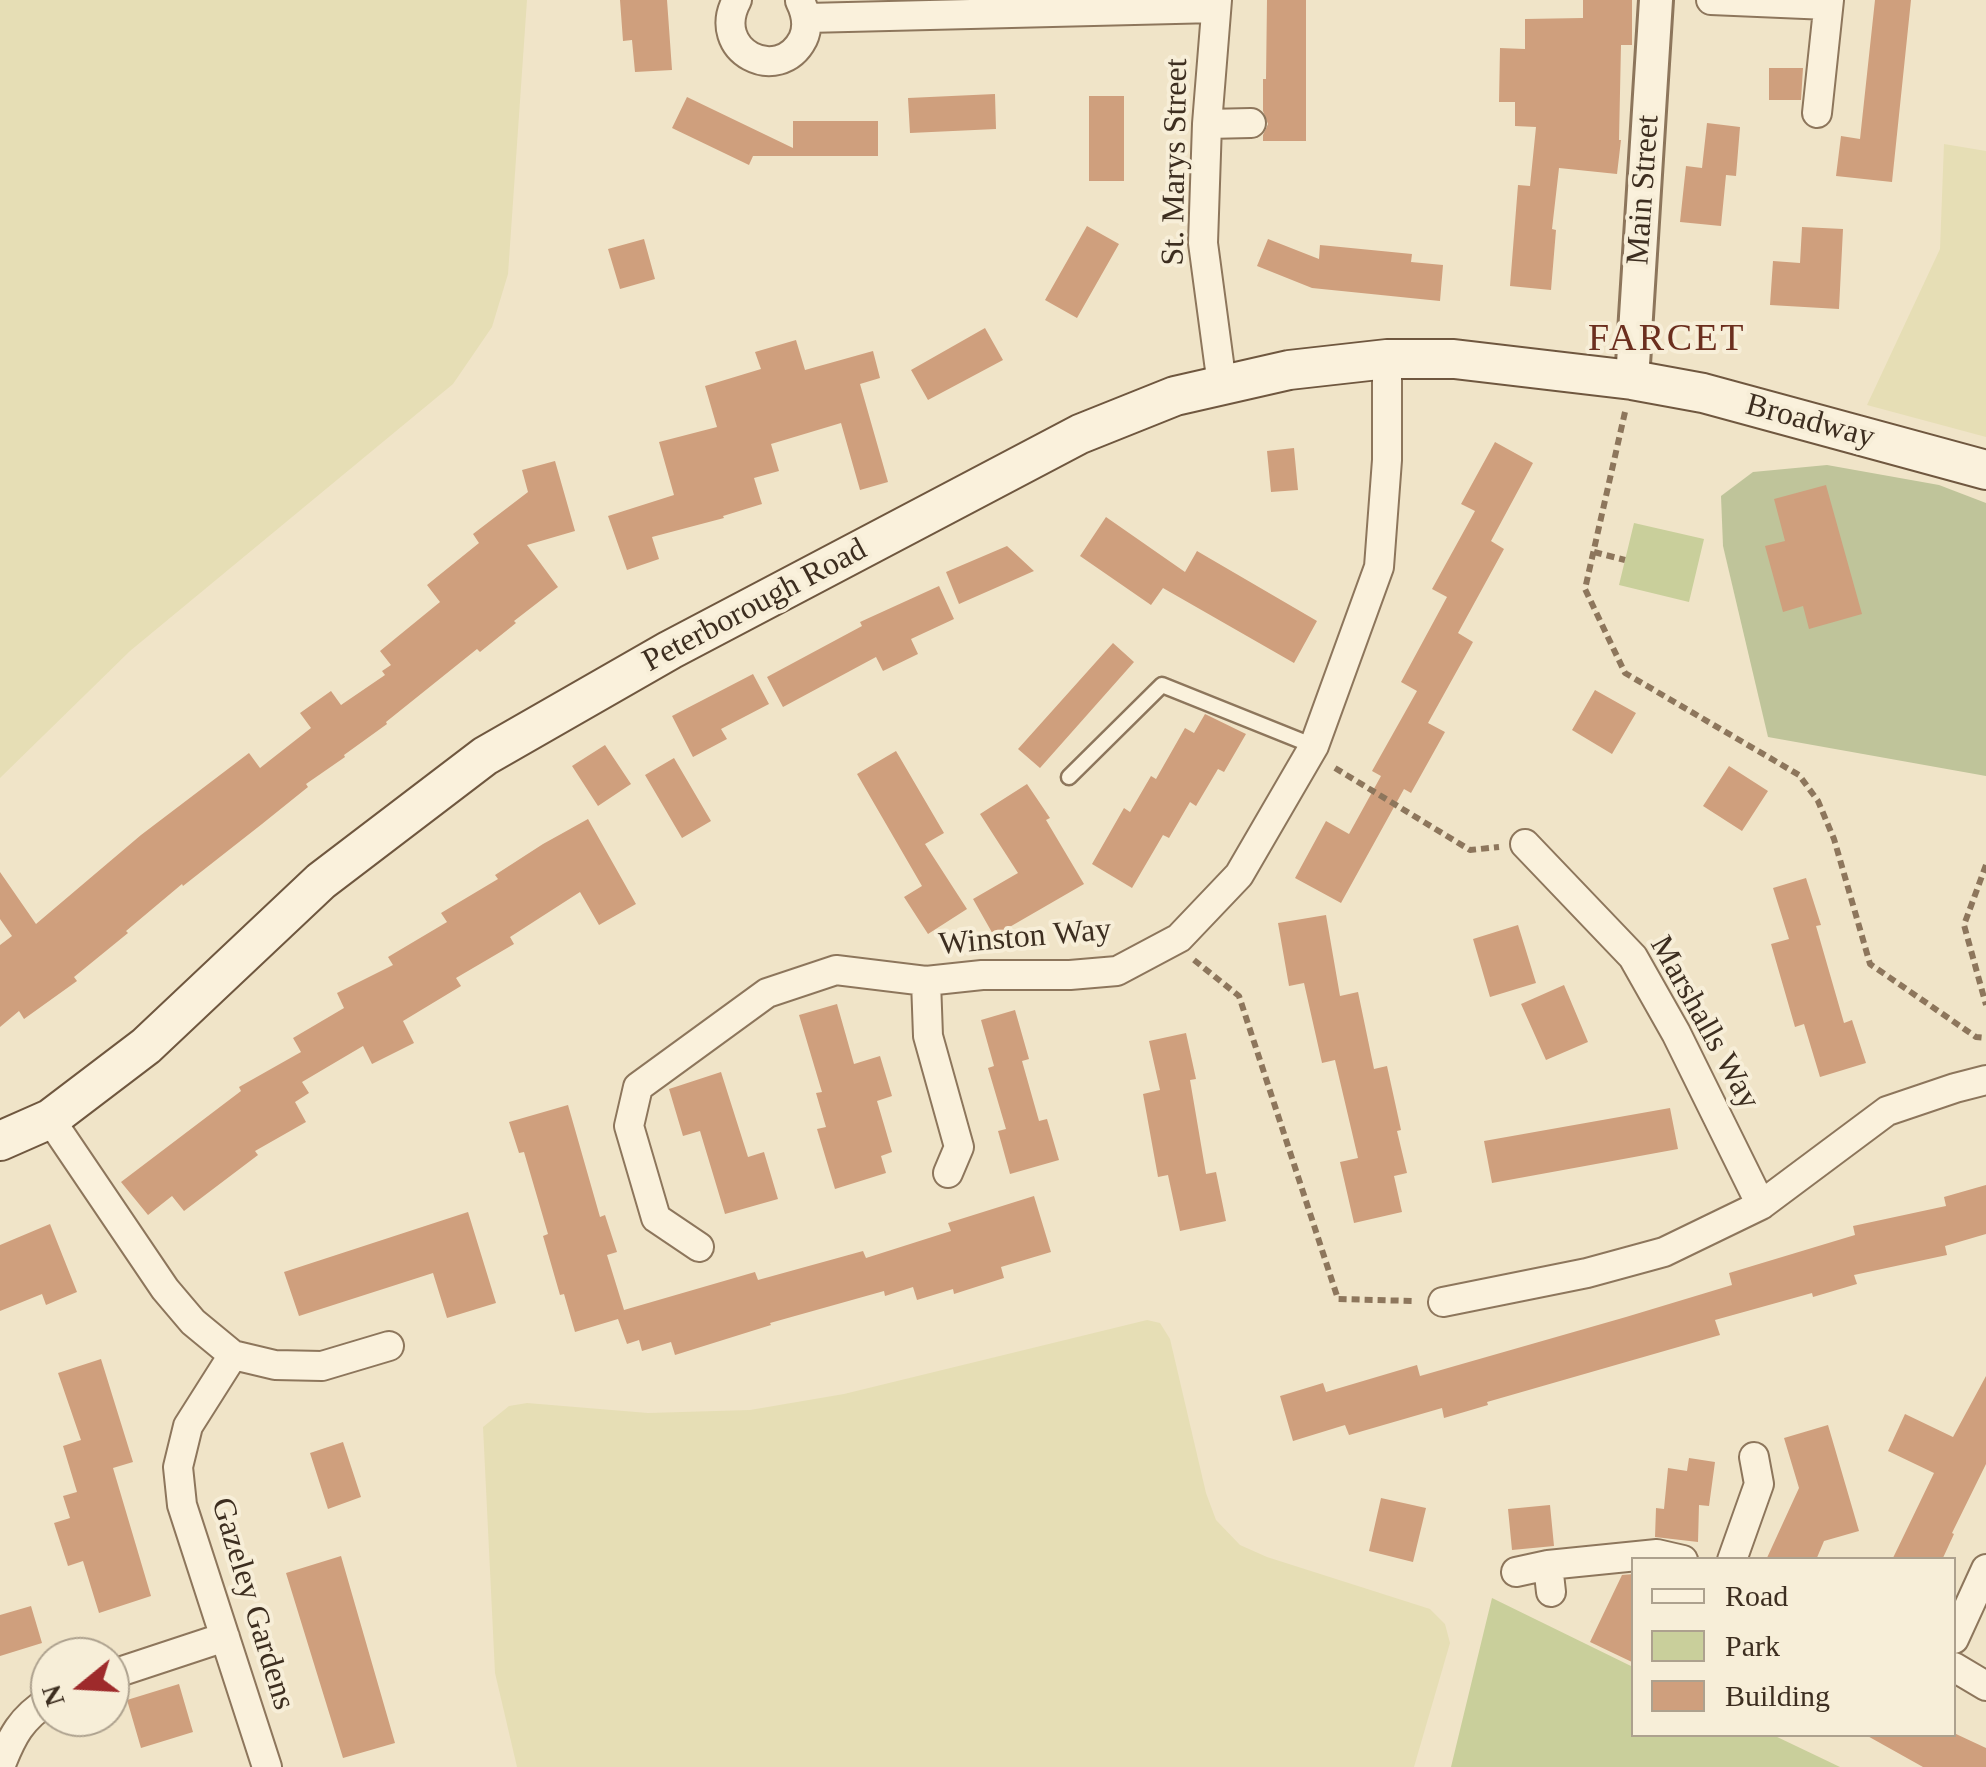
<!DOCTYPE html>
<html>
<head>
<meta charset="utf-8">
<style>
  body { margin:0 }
  #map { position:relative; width:1986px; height:1767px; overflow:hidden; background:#f0e4c8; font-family:"Times New Roman",serif }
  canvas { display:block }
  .legend { position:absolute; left:1631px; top:1557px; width:325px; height:180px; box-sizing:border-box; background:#f7eed8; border:2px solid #ada18e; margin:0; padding:12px 18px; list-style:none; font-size:30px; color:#3d2e20 }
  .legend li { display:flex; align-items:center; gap:20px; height:50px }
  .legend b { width:50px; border:2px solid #ada18e }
  .north { position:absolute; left:30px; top:1637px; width:100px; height:100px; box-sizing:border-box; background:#f7eed8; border:2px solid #ada18e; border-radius:50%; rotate:252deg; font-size:28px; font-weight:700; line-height:40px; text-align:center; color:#3d2e20 }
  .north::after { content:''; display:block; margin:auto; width:35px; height:45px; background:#9e2a2b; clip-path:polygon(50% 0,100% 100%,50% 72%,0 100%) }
</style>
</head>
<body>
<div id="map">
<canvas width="1986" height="1767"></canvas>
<ul class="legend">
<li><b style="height:12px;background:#faf1dc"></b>Road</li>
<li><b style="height:28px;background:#c9cf9b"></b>Park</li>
<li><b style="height:28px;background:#cf9f7d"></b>Building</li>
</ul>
<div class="north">N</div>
</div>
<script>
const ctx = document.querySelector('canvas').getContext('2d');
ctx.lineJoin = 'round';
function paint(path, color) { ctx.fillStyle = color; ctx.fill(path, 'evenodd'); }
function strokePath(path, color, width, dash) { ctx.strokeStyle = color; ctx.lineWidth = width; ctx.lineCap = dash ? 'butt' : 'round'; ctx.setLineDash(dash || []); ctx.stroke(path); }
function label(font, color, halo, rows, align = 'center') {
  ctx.font = font + ' "Times New Roman",serif'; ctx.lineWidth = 8; ctx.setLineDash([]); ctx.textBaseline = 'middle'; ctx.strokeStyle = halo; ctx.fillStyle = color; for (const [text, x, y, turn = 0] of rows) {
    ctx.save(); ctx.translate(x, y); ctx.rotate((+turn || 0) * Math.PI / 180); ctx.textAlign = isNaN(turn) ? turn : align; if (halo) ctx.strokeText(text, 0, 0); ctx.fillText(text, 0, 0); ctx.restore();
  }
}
paint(new Path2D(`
  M0,0H527L508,274L492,327L453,384L130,651L0,778Z
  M1944,144L1986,151V437L1867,405L1940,249Z
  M1147,1320L1160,1323L1170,1339L1206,1493L1216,1520L1240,1545L1267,1557L1430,1609L1445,1624L1450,1643L1414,1767H517L495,1673L483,1427L509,1406L527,1403L648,1413L750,1410L844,1394Z`), '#e6deb5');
paint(new Path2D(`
  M1634,523L1704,539L1689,602L1619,585Z
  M1492,1598L1633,1667L1634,1734L1773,1735L1840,1767H1451Z`), '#c9cf9b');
paint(new Path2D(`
  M1827,465L1939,485L1986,503V776L1768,737L1723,546L1721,496L1753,472Z`), '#bfc49a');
paint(new Path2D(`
  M620,0H667L672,70L635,72L632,40L623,41Z
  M1267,0H1306V141H1263V135L1268,124L1263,111V79H1266Z
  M1583,0H1632V45H1621L1619,140H1621L1617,174L1559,168L1552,229L1556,230L1551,290L1510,286L1518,185L1530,186L1536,127L1515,126V102H1499L1500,48L1525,49V19L1583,18Z
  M1875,0H1911L1892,182L1836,176L1841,136L1860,139Z
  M1769,68H1803L1801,100H1769Z
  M995,94L996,129L910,133L908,98Z
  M1089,96H1124V181H1089Z
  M687,97L793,148V121H878V156H753L749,165L672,128Z
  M1707,123L1740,127L1736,176L1726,175L1721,226L1680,222L1686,166L1702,168Z
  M1087,226L1119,244L1077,318L1045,300Z
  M1802,227L1843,229L1839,309L1770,305L1773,261L1800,263Z
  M644,239L655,279L620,289L608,249Z
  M1268,239L1319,259L1320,245L1412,254L1411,262L1443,265L1440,301L1312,288L1257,266Z
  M985,328L1003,360L928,400L911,370Z
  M796,340L805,370L873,351L880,378L860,384L888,482L860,490L841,423L771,444L779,471L754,478L762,504L723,516L724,518L652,537L659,559L627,570L608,516L674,495L659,442L717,427L705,386L761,369L755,352Z
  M1495,442L1533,463L1491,541L1504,549L1458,633L1473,642L1428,723L1445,732L1411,793L1404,789L1341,903L1295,878L1326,821L1349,834L1381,776L1372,771L1417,691L1401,682L1447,597L1432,589L1475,511L1461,504Z
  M1294,448L1298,490L1271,492L1267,451Z
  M555,461L575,531L527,545L558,587L514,621L516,623L480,652L477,649L386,722L387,724L344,755L345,757L306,784L308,787L262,824L183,886L182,884L126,931L128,933L74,977L77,981L24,1019L19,1011L0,1027V945L12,936L0,919V872L36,924L141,835L249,753L260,768L311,728L300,713L331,691L341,705L385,675L382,671L391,665L380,651L440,602L427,585L479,543L473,534L528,492L522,470Z
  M1826,485L1862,614L1809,629L1803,606L1783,612L1765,546L1785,541L1774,499Z
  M1106,517L1185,572L1197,551L1317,621L1294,663L1163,588L1151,605L1080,556Z
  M1007,546L1034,571L959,604L946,572Z
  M939,586L954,619L911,639L918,654L883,671L876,657L783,707L767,677L862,626L860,622Z
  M1113,643L1134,662L1040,768L1018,749Z
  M753,674L769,704L721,729L727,739L693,757L672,716Z
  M1595,690L1636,713L1612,754L1572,730Z
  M1205,714L1246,734L1224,772L1218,769L1196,806L1190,802L1169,838L1163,835L1132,888L1092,864L1124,808L1130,812L1151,776L1156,779L1185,728L1194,733Z
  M605,745L631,784L598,806L572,766Z
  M896,751L944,833L925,844L967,909L928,934L904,897L922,886L857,774Z
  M674,758L711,821L682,838L645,775Z
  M1729,766L1768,791L1742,831L1703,806Z
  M1027,784L1050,818L1046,820L1084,884L994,936L973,899L1018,873L980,814Z
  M588,819L636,904L599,925L580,892L510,937L514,944L456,978L461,986L403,1021L414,1043L372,1064L363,1046L302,1082L309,1093L295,1102L306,1122L255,1151L258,1155L184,1211L172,1196L148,1215L121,1182L241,1091L239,1087L301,1052L293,1038L344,1008L337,993L393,965L388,957L447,922L441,913L498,879L495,875L543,844Z
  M1806,878L1821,925L1816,926L1844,1023L1852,1020L1866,1063L1820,1077L1804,1024L1795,1027L1771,944L1789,939L1773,888Z
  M1326,915L1340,996L1358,992L1374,1069L1387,1066L1401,1130L1397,1131L1407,1173L1394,1176L1402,1212L1354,1223L1340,1162L1358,1158L1335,1060L1322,1063L1304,983L1289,986L1278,923Z
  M1518,925L1536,983L1490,997L1473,939Z
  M1564,985L1588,1042L1546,1060L1521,1004Z
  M837,1004L854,1064L880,1056L892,1096L877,1101L892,1152L881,1156L886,1173L835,1189L817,1129L826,1127L816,1093L822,1092L799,1015Z
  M1015,1010L1029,1059L1022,1061L1039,1121L1047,1119L1059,1160L1010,1174L998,1131L1006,1129L988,1068L994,1066L981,1020Z
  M1186,1033L1196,1079L1190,1080L1206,1174L1216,1172L1226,1221L1180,1231L1168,1175L1158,1177L1143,1094L1160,1090L1149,1041Z
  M721,1072L748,1157L764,1152L778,1199L725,1214L700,1131L683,1136L669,1089Z
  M568,1105L600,1217L605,1215L617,1252L607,1255L624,1310L755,1272L758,1280L863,1251L866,1258L951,1231L948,1223L1034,1196L1051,1252L1001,1267L1004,1278L954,1294L953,1289L917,1300L913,1287L885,1296L884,1291L770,1323L771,1325L675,1355L671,1342L642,1351L639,1340L627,1344L618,1319L575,1332L564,1294L560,1295L543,1236L548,1234L524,1152L519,1153L509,1122Z
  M1670,1108L1678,1149L1492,1183L1484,1141Z
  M1986,1185V1234L1945,1246L1947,1255L1854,1275L1857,1284L1813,1297L1812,1293L1715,1320L1720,1335L1487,1402L1488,1405L1444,1418L1442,1408L1349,1435L1345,1425L1293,1441L1280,1396L1323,1383L1326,1392L1417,1365L1420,1376L1626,1317L1732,1285L1729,1273L1855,1235L1853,1226L1946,1206L1944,1197Z
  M468,1212L496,1303L447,1318L433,1273L299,1316L284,1272Z
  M50,1224L77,1292L46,1305L42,1294L0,1311V1245Z
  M101,1359L133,1462L113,1468L151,1596L99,1613L83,1561L68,1566L54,1523L70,1518L63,1496L77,1492L63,1446L81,1440L58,1373Z
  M1986,1376V1464L1952,1533L1954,1534L1942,1560H1892L1934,1473L1888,1451L1905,1414L1953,1437Z
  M1828,1425L1859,1531L1824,1541L1816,1560H1766L1799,1488L1784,1438Z
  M343,1442L361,1497L328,1509L310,1453Z
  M1689,1458L1715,1462L1709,1506L1699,1505L1698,1542L1655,1537L1656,1508L1664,1509L1668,1468L1687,1471Z
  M1381,1498L1426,1508L1413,1562L1369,1551Z
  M1550,1505L1554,1546L1512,1550L1508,1509Z
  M341,1556L395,1743L343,1758L286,1573Z
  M1634,1574V1663L1590,1642L1622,1575Z
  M31,1606L42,1643L0,1656V1615Z
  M179,1684L193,1732L141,1748L127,1700Z
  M1864,1734H1956L1986,1748V1767H1923Z`), '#cf9f7d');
const service = new Path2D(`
  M1069,777L1162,685L1314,746`);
const minor = new Path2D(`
  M737,0C709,51 779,86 803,39C809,26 806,13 800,1
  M1217,0L1207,124L1203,243L1222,385
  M1711,0L1828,5
  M807,18L1216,8
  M1817,113L1829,0
  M1207,124L1251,123
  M1525,844L1633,957L1676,1033L1761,1205
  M926,981L928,1036L959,1147L948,1173
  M50,1119L165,1289L193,1322L233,1355L188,1426L178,1467L182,1505L267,1767
  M699,1247L656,1218L629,1126L638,1087L767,993L836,970L926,981L982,975H1070L1117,971L1179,938L1239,875L1314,746L1379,567L1387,460V359
  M1443,1302L1587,1273L1664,1252L1761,1205L1887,1111L1955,1088L1986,1080
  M233,1355L275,1365L322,1366L389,1346
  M1732,1560L1759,1484L1754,1457
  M1548,1565L1551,1592
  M1516,1572L1548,1565L1657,1554L1683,1560
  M1954,1639L1986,1569
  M1954,1667L1986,1686
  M110,1675L225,1637
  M0,1767C12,1736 21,1718 50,1700`);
const tertiary = new Path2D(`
  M1632,380L1656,0`);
const secondary = new Path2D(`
  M0,1141L50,1119L146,1046L321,881L485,756L670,650L1080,434L1175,396L1289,370L1387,359H1454L1632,380L1703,393L1986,470`);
strokePath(service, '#8d765c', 19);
strokePath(minor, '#8d765c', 32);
strokePath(tertiary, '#8d765c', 38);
strokePath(secondary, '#6f573f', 42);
strokePath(new Path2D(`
  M1625,412L1585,589L1625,673L1799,775L1818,801L1834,839L1870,964L1976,1037L1986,1038
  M1594,552L1625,560
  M1335,768L1470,850L1499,847
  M1986,865L1964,925L1986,1005
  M1194,960L1239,996L1338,1299L1414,1301`), '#8d765c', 6, [8, 5]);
strokePath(service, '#faf1dc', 14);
strokePath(minor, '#faf1dc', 28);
strokePath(tertiary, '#faf1dc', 32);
strokePath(secondary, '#faf1dc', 38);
label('32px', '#3d2e20', '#f7eed8', [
  ["St. Marys Street",1176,162,-89],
  ["Main Street",1644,190,-86],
  ["Broadway",1810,422,15],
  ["Peterborough Road",755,606,-28],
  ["Winston Way",1025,938,-5],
  ["Marshalls Way",1704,1023,61],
  ["Gazeley Gardens",252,1604,73]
]);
ctx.letterSpacing = '2.5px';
label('38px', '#6b2e1e', '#f7eed8', [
  ["FARCET",1667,340]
]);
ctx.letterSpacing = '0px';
</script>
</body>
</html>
